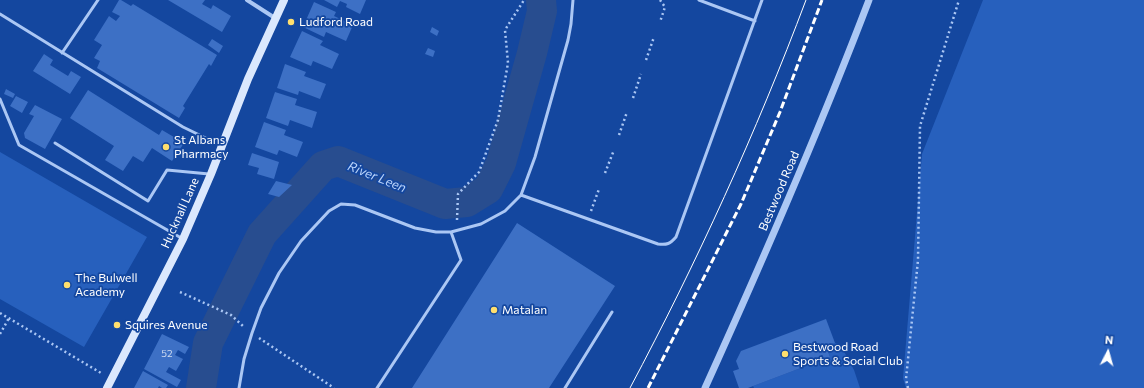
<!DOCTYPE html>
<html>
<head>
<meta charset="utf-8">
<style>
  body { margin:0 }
  #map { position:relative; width:1144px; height:388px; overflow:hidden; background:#14479f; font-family:Commissioner,sans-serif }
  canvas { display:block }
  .north { position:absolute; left:1088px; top:332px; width:40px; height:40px; -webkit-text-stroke:3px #14479f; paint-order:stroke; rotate:6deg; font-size:11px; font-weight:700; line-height:16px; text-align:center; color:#fff }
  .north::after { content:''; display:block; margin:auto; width:14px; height:18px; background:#fff; clip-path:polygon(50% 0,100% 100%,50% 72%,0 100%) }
</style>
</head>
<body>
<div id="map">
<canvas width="1144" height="388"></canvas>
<div class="north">N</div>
</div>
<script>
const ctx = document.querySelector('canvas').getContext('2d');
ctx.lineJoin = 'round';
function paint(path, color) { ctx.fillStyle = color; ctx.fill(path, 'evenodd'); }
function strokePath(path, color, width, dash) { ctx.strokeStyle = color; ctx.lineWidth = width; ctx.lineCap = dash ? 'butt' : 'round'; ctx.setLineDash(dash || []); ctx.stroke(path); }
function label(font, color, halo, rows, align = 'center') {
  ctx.font = font + ' Commissioner,sans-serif'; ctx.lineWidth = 3.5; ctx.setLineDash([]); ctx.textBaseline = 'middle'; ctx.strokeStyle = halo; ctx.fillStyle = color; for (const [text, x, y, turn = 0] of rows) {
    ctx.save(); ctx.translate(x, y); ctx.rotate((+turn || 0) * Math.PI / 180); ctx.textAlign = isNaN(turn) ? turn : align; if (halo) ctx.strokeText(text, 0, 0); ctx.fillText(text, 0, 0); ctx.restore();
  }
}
paint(new Path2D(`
  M983,0H1144V388H906L903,378L922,154Z
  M0,152L147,237L84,347L0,299Z
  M835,343L840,344L854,370L860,388H754L753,386L830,357L826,346Z`), '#2760bd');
strokePath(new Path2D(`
  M201,388L208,343L262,234L323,166L338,161L445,204L467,202L488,189L501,163L532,53L542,11L541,0`), '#284d8f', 30);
paint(new Path2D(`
  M119,0H121L131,6L133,4L217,55L211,66L209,64L183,106L185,108L179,118L97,68L100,61L94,58L102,45L94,40L109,16L116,21L120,16L112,12Z
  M168,0H205L202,4L211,9L213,5L231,16L222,32Z
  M324,0H366L360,14L346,7L347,4L340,1L337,7Z
  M314,2L336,12L334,16L353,25L346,41L326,32L324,37L303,27Z
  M432,27L439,31L437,36L430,32Z
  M302,31L323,41L320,45L339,54L332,69L313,61L311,66L290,57Z
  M212,39L223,46L219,53L208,45Z
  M428,48L435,51L433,57L425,54Z
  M44,54L53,60L50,65L68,76L71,71L81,77L70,94L33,71Z
  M285,64L306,72L304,76L326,84L320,99L299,91L298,95L277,88Z
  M6,89L15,94L13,98L4,94Z
  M88,90L159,135L162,130L184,143L172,161L152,148L143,162L133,156L123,171L105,160L114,146L70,118Z
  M275,92L297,99L295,105L317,112L312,128L290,120L288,126L266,118Z
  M16,96L28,102L22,113L10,106Z
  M35,105L62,119L45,149L25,138L24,133L34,116L29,114Z
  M264,122L286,130L284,135L303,142L297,157L279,150L277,155L255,147Z
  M252,153L279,162L274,179L257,174L259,168L248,165Z
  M276,181L292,185L279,197L268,194Z
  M517,223L615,286L549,388H412Z
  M826,319L835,343L826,346L830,357L748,388H739L733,371L739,369L736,361L741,351Z
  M162,334L189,347L185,354L178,350L175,355L183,359L176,371L169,367L166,372L181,380L177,387L144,369Z
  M143,371L168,385L166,388H162L159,386L158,388H134Z`), '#3d70c5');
strokePath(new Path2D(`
  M660,0L665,7L660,22
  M646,60L654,37
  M633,98L641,74
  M619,135L627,112
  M605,173L614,150
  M591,211L599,189
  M457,220L458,194L479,172L498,120L508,63L505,30L524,0
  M180,292L231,315L244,327
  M0,313L101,373
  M0,334L9,318
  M259,338L334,388
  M908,388L906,379L918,260L920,126L959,0`), '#abc7f4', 2.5, [2, 3]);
strokePath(new Path2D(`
  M573,0L571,24L568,40L535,157L521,195L658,244C667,245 670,244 676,237L762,0
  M699,0L755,21
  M0,14L183,127L222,146
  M62,53L98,0
  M0,99L19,145L183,239
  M55,143L148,201L167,170L209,174
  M239,388L244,359L252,333L261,308L279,273L301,241L329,211L341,204L355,205L415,228L436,232H451L481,224L505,211L521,195
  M377,388L461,260L451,232
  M565,388L612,312`), '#abc7f4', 3);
strokePath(new Path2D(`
  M247,0L275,18`), '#abc7f4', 4);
strokePath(new Path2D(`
  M705,388C763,260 819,131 869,0`), '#abc7f4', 7);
strokePath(new Path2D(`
  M107,388L183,239L211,174L248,79L284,0`), '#dbe8fd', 8);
strokePath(new Path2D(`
  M630,388C697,262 756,133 806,0`), '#fff', 1);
strokePath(new Path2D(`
  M648,388L741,204L780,112L822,0`), '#fff', 3, [7, 3]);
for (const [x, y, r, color] of [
  [291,22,4,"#ffdf6e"],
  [166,147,4,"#ffdf6e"],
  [67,285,4,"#ffdf6e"],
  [494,310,4,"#ffdf6e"],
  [117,325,4,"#ffdf6e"],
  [785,354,4,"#ffdf6e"]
]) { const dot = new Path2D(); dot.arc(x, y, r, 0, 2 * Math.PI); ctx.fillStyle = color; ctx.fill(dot); strokePath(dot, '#14479f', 1.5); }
label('10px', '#cedbf0', null, [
  ["52",167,354]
]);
label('12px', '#fff', '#14479f', [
  ["Ludford Road",299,22],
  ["St Albans",174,140],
  ["Pharmacy",174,154],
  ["The Bulwell",75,278],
  ["Academy",75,292],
  ["Matalan",502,310],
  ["Squires Avenue",125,325],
  ["Bestwood Road",793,347],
  ["Sports & Social Club",793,361]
], 'left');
label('12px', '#fff', '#14479f', [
  ["Bestwood Road",779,191,-67],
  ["Hucknall Lane",180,213,-66]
]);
label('italic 13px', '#b8d2fa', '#14479f', [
  ["River Leen",377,177,22]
]);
</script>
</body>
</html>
